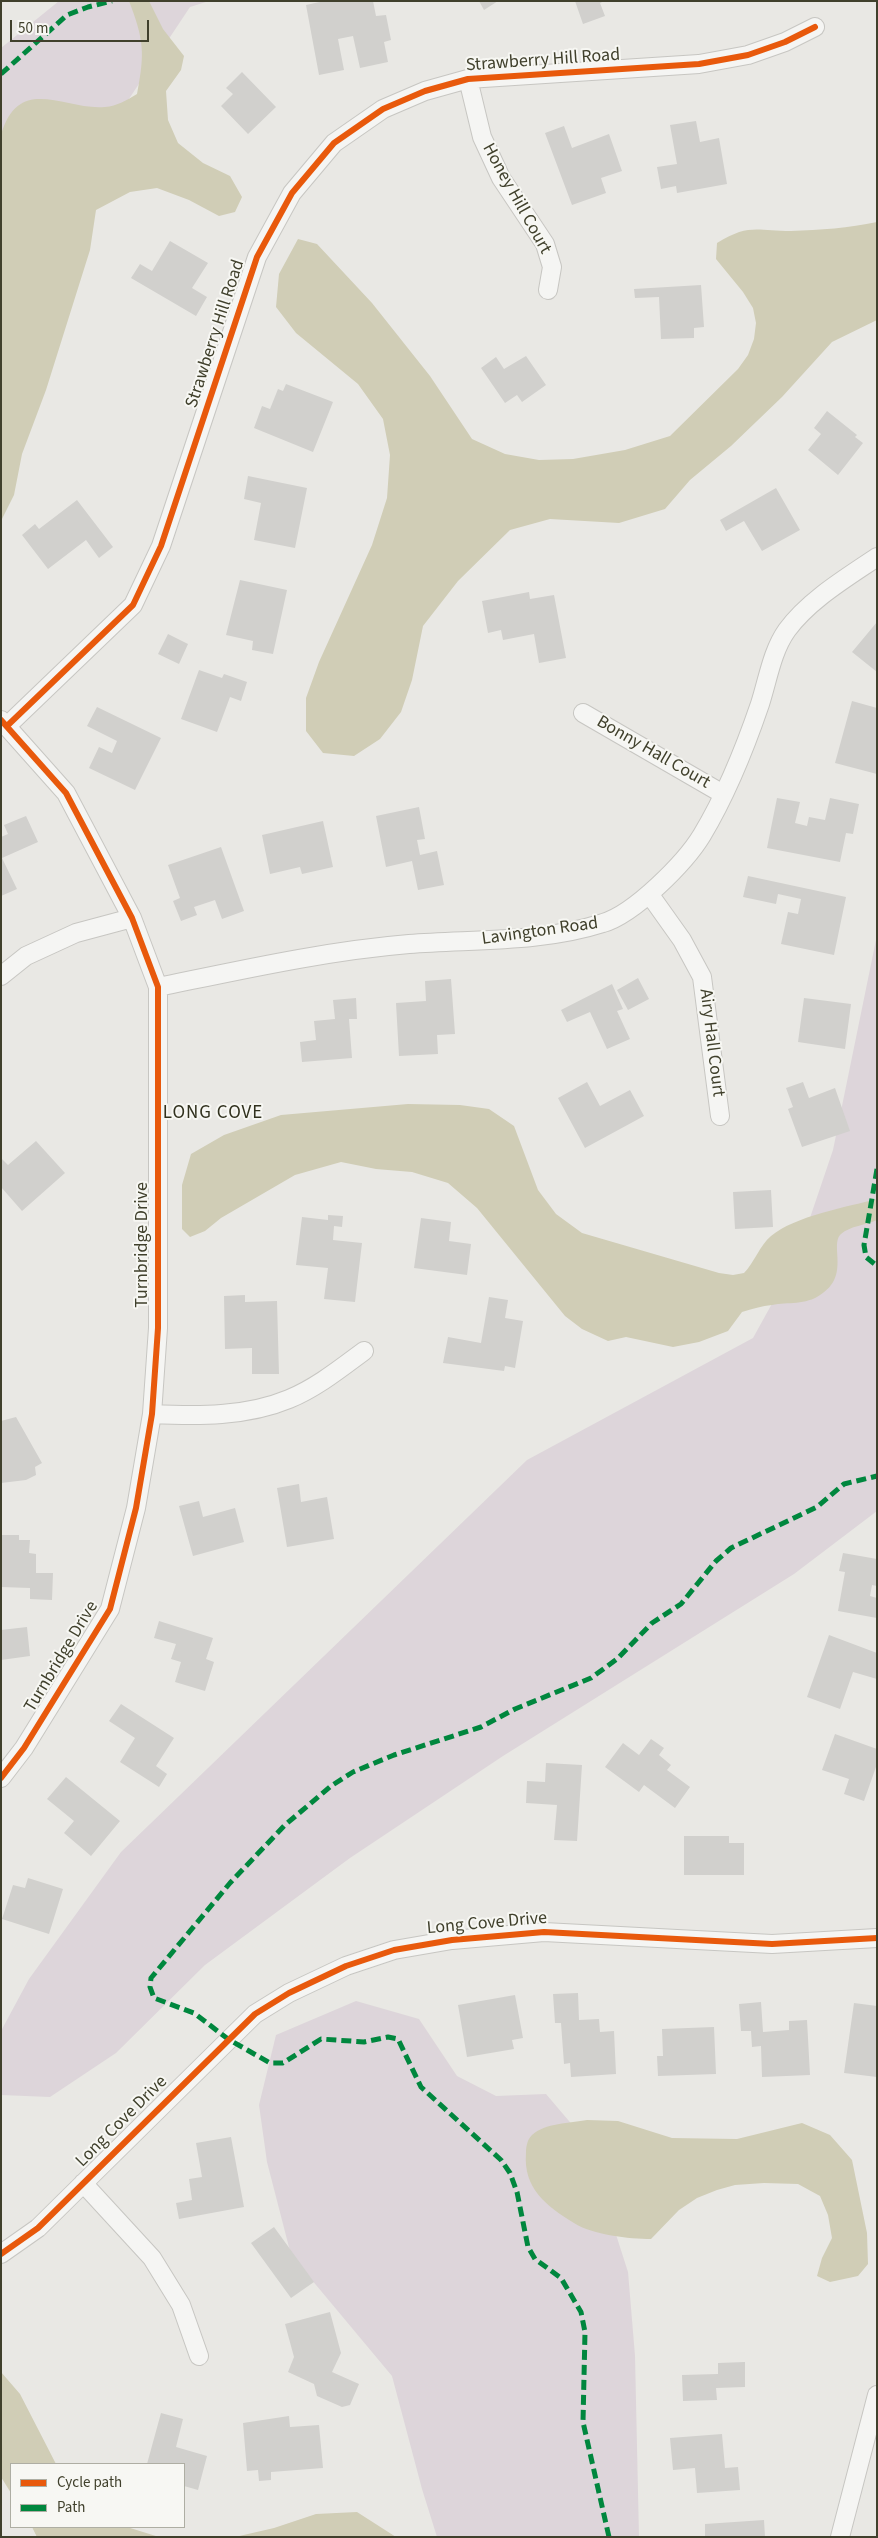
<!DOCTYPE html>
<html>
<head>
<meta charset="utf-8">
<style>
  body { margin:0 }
  #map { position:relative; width:878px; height:2538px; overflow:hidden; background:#e9e8e4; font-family:"Source Sans 3",sans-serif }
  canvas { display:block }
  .frame { position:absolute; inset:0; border:2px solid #40402c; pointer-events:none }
  .legend { position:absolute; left:10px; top:2463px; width:175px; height:65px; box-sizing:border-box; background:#f7f7f3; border:1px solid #aeaea3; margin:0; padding:6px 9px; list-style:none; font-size:15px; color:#40402c }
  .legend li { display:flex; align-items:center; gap:10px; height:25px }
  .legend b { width:25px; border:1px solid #aeaea3 }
  .scale { position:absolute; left:10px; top:20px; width:139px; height:22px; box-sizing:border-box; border:2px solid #40402c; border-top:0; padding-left:6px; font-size:15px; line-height:18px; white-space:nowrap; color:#40402c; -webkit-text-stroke:4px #f7f7f3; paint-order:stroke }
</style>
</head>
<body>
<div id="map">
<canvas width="878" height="2538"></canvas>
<div class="frame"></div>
<ul class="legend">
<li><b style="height:6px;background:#e8590c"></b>Cycle path</li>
<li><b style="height:6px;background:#00873e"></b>Path</li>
</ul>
<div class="scale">50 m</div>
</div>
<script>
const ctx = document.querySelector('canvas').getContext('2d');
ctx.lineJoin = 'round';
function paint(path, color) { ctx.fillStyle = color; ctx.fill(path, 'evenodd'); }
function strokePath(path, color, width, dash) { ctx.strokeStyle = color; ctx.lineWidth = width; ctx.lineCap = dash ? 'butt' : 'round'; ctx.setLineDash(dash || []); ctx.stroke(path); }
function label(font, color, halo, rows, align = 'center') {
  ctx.font = font + ' "Source Sans 3",sans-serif'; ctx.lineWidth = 4; ctx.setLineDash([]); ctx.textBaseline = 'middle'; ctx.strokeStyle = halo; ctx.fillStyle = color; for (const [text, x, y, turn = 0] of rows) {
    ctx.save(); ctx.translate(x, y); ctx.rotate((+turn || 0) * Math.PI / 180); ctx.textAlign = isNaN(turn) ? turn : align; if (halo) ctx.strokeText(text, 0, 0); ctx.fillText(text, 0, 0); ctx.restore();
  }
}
paint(new Path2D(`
  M59,1H209L190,7L95,150L1,441V48Z
  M877,935V1511L794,1574L503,1756L350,1858L205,1965L116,2053L50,2097L1,2095V2031L29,1979L121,1852L527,1460L753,1338L795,1262L833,1150Z
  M356,2001L419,2019L457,2076L496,2096L546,2094L586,2141L628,2272L635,2356L639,2537H437L422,2489L392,2376L291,2255L267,2162L259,2105L276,2035Z`), '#ddd5da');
paint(new Path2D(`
  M129,1H149L163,29L184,56L181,70L166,91L168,120L178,143L203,163L230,176L242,197L235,212L219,216L189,200L157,188L130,192L96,210L90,250L46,390L22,454L14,495L1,521V135C19,73 65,111 105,107C117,106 127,100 137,94C145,53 144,40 129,1Z
  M877,222V320L832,342L782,397L731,446L690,480L665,509L619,523L550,519L510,530L458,581L423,626L412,680L401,712L380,739L354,756L323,753L306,731V698L319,662L372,545L387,498L390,455L383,419L358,384L296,333L276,307L279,274L298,239L317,244L372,303L430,376L472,439L505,454L539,460L573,459L625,450L670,436L738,369L748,355L754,339L756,323L753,308L743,292L716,259L717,243C749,223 757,231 791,231C820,230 849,228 877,222Z
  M408,1104L460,1105L489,1109L514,1126L538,1190L556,1214L582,1233L719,1273L733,1275L744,1273C754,1263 760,1245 771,1236C795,1216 847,1207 877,1199V1220C866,1225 850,1226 841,1234C829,1245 851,1276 820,1295C806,1305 788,1302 772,1305C762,1306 752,1309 742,1312L728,1331L699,1342L673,1347L626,1337L608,1341L582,1329L565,1316L477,1208L448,1183L412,1172L376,1169L341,1162L295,1175L221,1218L205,1231L190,1237L182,1229V1185L191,1154L224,1135L281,1115Z
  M587,2120L618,2121L672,2138L737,2139L802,2123L830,2135L852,2160L867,2233L868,2264L858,2276L830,2282L817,2276L822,2258L832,2238L828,2215L820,2196L798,2184L764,2183L735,2185L717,2190L697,2198L679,2210L651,2239C629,2239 593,2235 574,2223C546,2206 523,2188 526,2153C526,2147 527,2140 532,2135C545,2123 570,2123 587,2120Z
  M1,2372L20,2394L56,2464H11V2493L1,2477Z
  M357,2512L396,2537H235L274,2528L316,2514Z
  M32,2527H127L159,2537H37Z`), '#d0cdb6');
paint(new Path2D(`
  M324,1H373L376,16L386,15L391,40L384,42L388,62L360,68L353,36L338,39L344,70L319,75L306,5Z
  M479,1H498L484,10Z
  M575,1H604L600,3L605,16L583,24Z
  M242,72L276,107L248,134L221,106L233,94L226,88Z
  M696,121L700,142L719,138L727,184L677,193L676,186L661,189L657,167L677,164L670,125Z
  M564,126L572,148L609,134L622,171L601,178L606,193L572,205L545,133Z
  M170,241L208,263L192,288L207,297L196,316L131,278L140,264L152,271Z
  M701,285L704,327L694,328V338L661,339L659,297L635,298L634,289Z
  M526,356L546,385L522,402L517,395L505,403L481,368L496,357L504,369Z
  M286,384L333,402L313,452L254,428L262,406L270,409L278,389L283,391Z
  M827,411L857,435L855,437L863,443L838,475L808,450L821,434L814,428Z
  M248,476L307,488L295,548L254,540L261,503L244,499Z
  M776,488L800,530L762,551L744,521L726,531L720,520Z
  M77,500L113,547L99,558L86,540L48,569L22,535L35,524L39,529Z
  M240,580L287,590L273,654L252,650L253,641L226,635Z
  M529,592L530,599L554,595L566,658L539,663L534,634L503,640L501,630L488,633L482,601Z
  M877,622V672L852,652Z
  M168,634L188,644L179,664L158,654Z
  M199,670L222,678L224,674L247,682L241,701L230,697L217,732L181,719Z
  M852,701L877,708V774L835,763Z
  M97,707L161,738L135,790L89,768L99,747L112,753L117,741L87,726Z
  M777,798L800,802L795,823L807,826L809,817L825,820L830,798L859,804L853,834L846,833L840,862L767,848Z
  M419,807L425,839L417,840L420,855L437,851L444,885L418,890L412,861L386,867L376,816Z
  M26,816L38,842L2,858L17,889L1,896V837L8,834L4,825Z
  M323,821L333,867L302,874L300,867L270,874L262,835Z
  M221,847L244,911L222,919L215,900L194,907L197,915L181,921L173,901L180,898L168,865Z
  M748,876L846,897L834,955L781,944L788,912L798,914L801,899L778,894L776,904L743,897Z
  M638,978L649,999L628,1010L617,990Z
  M451,979L455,1034L437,1035L438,1054L399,1056L396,1003L426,1001L425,981Z
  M612,984L623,1009L617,1011L630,1039L607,1049L590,1012L567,1022L561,1010Z
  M356,998L357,1019H349L352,1058L302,1062L300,1042L316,1040L314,1021L335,1019L333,1000Z
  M804,998L851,1004L845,1049L798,1042Z
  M587,1082L600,1106L630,1090L644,1116L585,1148L558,1098Z
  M803,1082L809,1098L835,1088L850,1131L802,1147L788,1109L793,1107L786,1088Z
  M36,1141L65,1173L22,1211L1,1187V1158L8,1165Z
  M771,1190L773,1227L735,1229L733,1192Z
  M328,1215L343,1216L342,1227L334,1226L333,1240L362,1243L355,1302L324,1299L328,1268L296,1265L302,1217L328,1220Z
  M421,1218L451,1222L449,1241L471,1244L467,1275L414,1268Z
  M245,1295V1302L277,1301L279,1374H252V1348L225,1349L224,1296Z
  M489,1297L508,1300L505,1318L523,1321L515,1368L505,1366L504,1371L443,1363L448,1337L481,1343Z
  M16,1417L42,1463L35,1467L36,1475L26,1480L1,1483V1421Z
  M299,1484L301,1502L327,1497L334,1539L287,1547L277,1488Z
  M199,1501L203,1517L235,1508L244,1542L193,1556L179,1506Z
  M1,1535H19V1540H30L29,1553L36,1554V1573H53L52,1600L30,1599V1588L1,1587Z
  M843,1553L877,1559V1586L872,1585L870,1596L877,1598V1618L838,1611L845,1572L839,1571Z
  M159,1621L213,1638L206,1659L214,1662L205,1691L175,1682L181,1662L171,1659L176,1644L154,1638Z
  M27,1627L30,1656L1,1660V1630Z
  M829,1635L877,1653V1679L853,1672L840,1709L807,1697Z
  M121,1704L174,1738L156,1766L167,1774L159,1787L120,1762L135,1738L109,1721Z
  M835,1734L877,1749V1764L864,1801L844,1794L849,1779L822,1770Z
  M651,1739L664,1748L659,1755L671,1765L667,1770L690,1787L675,1808L644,1785L639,1792L605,1767L623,1743L639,1755Z
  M546,1763L582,1765L577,1841L554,1840L557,1805L526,1803L527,1781L545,1782Z
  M66,1777L120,1821L91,1856L64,1833L74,1821L47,1799Z
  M684,1836H729V1843H744V1875H684Z
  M28,1878L63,1889L49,1934L2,1919L13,1885L25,1888Z
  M578,1993L579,2020L599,2019L600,2032L614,2031L616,2074L571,2077L570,2063L564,2064L561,2023H555L553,1994Z
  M515,1995L523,2038L512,2040L514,2049L467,2057L458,2005Z
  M761,2002L763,2032L789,2030V2021L807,2020L810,2075L762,2077L761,2046L752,2047L751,2031H741L739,2004Z
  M854,2003L877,2006V2077L844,2073Z
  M714,2027L716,2074L658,2076L657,2056H663L662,2029Z
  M231,2137L244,2207L179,2219L176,2203L192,2200L189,2179L202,2177L196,2143Z
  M274,2227L314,2282L291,2298L251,2243Z
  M330,2312L341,2353L332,2372L359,2384L350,2405L342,2407L317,2396L314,2384L288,2372L294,2357L285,2324Z
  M745,2362V2387L716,2388L717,2400L683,2401L682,2375L718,2374V2363Z
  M161,2413L183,2419L176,2447L207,2456L198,2490L184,2486V2464H147Z
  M289,2416L290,2427L319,2425L323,2468L271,2472V2480L259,2481L258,2470L247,2471L243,2423Z
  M722,2434L725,2468L738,2467L740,2490L697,2493L695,2468L673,2470L670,2438Z
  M764,2520L765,2537H705V2524Z`), '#d1d0cd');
const minor = new Path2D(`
  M468,79L482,137L501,178L545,244L552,267L548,290
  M583,713L723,794
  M1,720L66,793L132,918L158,987V1328L152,1414L136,1508L110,1609L24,1748L1,1778
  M7,726L133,605L161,546L257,257L292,193L334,143L383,109L425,91L468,79L699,64L748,55L785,42L815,27
  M650,895L682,940L702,977L720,1116
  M1,976L26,956L76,933L132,918
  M158,987C241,970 325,951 409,944C473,939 541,943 603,923C634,914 685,863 702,835C726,795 745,748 760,704C768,679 772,651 787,630C809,600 846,578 877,557
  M152,1414C198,1416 246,1417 289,1399C316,1388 341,1368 364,1351
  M83,2183L152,2258L181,2305L199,2356
  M1,2254L38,2228L255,2014L289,1993L346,1966L394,1950L452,1940L544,1932L772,1944L877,1938
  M840,2537L877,2395`);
strokePath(minor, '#c7c6c2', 20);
strokePath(minor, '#f5f5f3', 18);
strokePath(new Path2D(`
  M1,74L67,15L88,7L112,1
  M877,1169L864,1245L866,1257L877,1266
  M609,2537L583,2422L585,2332L581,2312L561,2278L535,2259L528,2247L517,2192L510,2173L501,2160L421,2087L398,2039L388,2037L364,2042L321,2039L283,2063H270L228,2039L194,2013L154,1998L150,1987L151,1978L230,1883L285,1825L331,1786L353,1772L394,1755L481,1727L515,1709L591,1678L617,1659L652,1623L681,1604L716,1561L731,1548L817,1507L844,1484L877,1476`), '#00873e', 5, [10, 5]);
strokePath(new Path2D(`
  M1,720L66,793L132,918L158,987V1328L152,1414L136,1508L110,1609L24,1748L1,1778
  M7,726L133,605L161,546L257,257L292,193L334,143L383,109L425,91L468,79L699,64L748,55L785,42L815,27
  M1,2254L38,2228L255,2014L289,1993L346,1966L394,1950L452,1940L544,1932L772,1944L877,1938`), '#e8590c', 6);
label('18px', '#40402c', '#f7f7f3', [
  ["Strawberry Hill Road",543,61,-4],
  ["Honey Hill Court",516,199,61],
  ["Strawberry Hill Road",216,334,-72],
  ["Bonny Hall Court",653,753,30],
  ["Lavington Road",540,932,-8],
  ["Airy Hall Court",711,1043,83],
  ["Turnbridge Drive",143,1245,-90],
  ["Turnbridge Drive",62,1657,-59],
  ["Long Cove Drive",487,1924,-5],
  ["Long Cove Drive",122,2122,-45]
]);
ctx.letterSpacing = '1px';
label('19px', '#31311e', '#f7f7f3', [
  ["LONG COVE",213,1114]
]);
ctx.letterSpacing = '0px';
</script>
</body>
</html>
